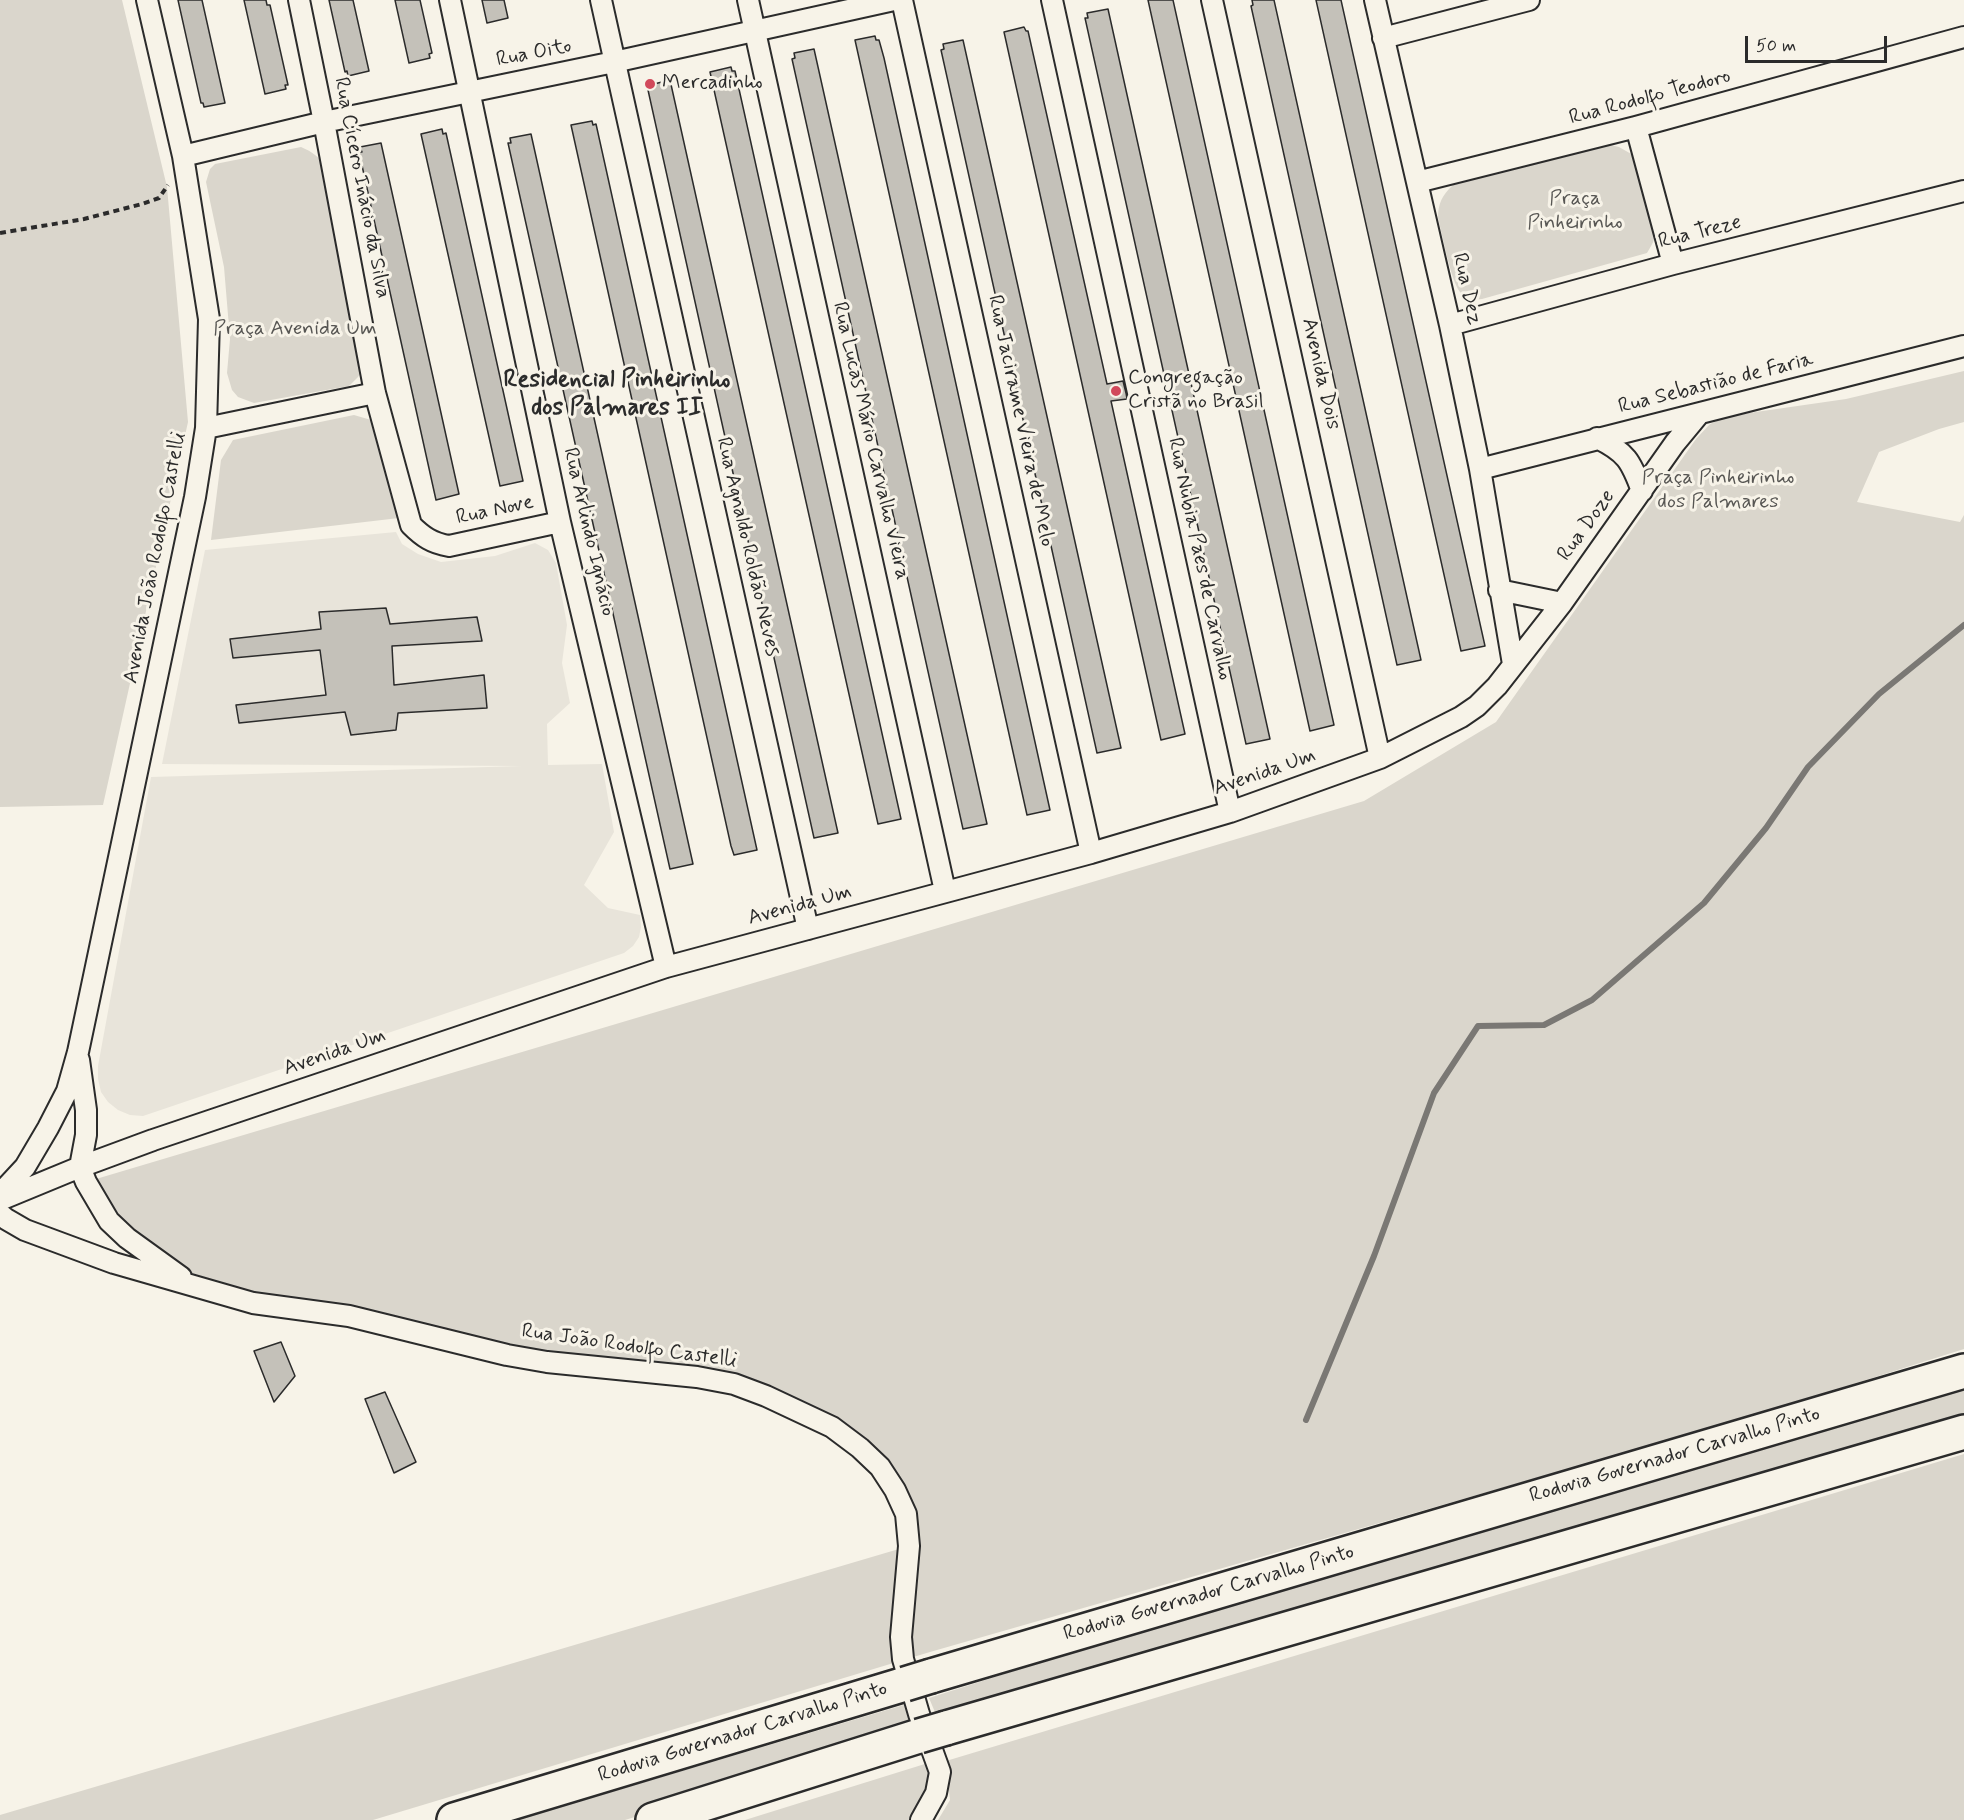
<!DOCTYPE html>
<html>
<head>
<meta charset="utf-8">
<style>
  body { margin:0 }
  #map { position:relative; width:1964px; height:1820px; overflow:hidden; background:#f7f3e8; font-family:Mynerve,sans-serif }
  canvas { display:block }
  .scale { position:absolute; left:1745px; top:36px; width:142px; height:27px; box-sizing:border-box; border:3px solid #2b2b2b; border-top:0; padding-left:8px; font-size:18px; line-height:21px; white-space:nowrap; color:#2b2b2b; -webkit-text-stroke:4px #f7f3e8; paint-order:stroke }
</style>
</head>
<body>
<div id="map">
<canvas width="1964" height="1820"></canvas>
<div class="scale">50 m</div>
</div>
<script>
const ctx = document.querySelector('canvas').getContext('2d');
ctx.lineJoin = 'round';
function paint(path, color) { ctx.fillStyle = color; ctx.fill(path, 'evenodd'); }
function strokePath(path, color, width, dash) { ctx.strokeStyle = color; ctx.lineWidth = width; ctx.lineCap = dash ? 'butt' : 'round'; ctx.setLineDash(dash || []); ctx.stroke(path); }
function label(font, color, halo, rows, align = 'center') {
  ctx.font = font + ' Mynerve,sans-serif'; ctx.lineWidth = 6; ctx.setLineDash([]); ctx.textBaseline = 'middle'; ctx.strokeStyle = halo; ctx.fillStyle = color; for (const [text, x, y, turn = 0] of rows) {
    ctx.save(); ctx.translate(x, y); ctx.rotate((+turn || 0) * Math.PI / 180); ctx.textAlign = isNaN(turn) ? turn : align; if (halo) ctx.strokeText(text, 0, 0); ctx.fillText(text, 0, 0); ctx.restore();
  }
}
paint(new Path2D(`
  M396,532L402,544L418,554L441,562L495,556L535,543L548,550L556,563L567,625L562,663L570,703L547,724L548,765L602,764L614,832L584,885L608,908L640,915L641,927L639,937L633,946L624,953L143,1116L130,1115L118,1110L108,1102L101,1092L98,1079V1066L151,777L522,766L162,764L205,550Z`), '#e8e4da');
paint(new Path2D(`
  M0,0H122L167,187L188,422L103,805L0,807Z
  M1602,143L1619,147L1633,155C1640,174 1657,213 1656,232C1655,240 1651,246 1647,253L1482,299C1474,300 1465,299 1460,292C1451,281 1442,234 1438,218C1438,204 1442,195 1453,185Z
  M301,147C313,152 319,157 326,167L364,367L358,377L349,386L254,403L238,397L232,390L227,373L230,339L224,267L206,182L210,169L215,164Z
  M1964,371V422L1939,429L1879,452L1857,502L1960,522L1964,515V1349L1749,1417L930,1652L373,1820H0V1815L909,1546L906,1514L873,1460L776,1392L589,1366L191,1286L109,1221L86,1182L1364,801L1496,722L1696,439L1710,424L1728,416L1846,399Z
  M354,415L371,420L382,434L399,518L211,540L221,460L233,440Z
  M1964,1382V1417L940,1724L929,1698L1167,1622Z
  M1964,1454V1820H938L950,1800L946,1761Z
  M907,1704L915,1731L625,1820H517Z
  M928,1763L934,1771L915,1820H745Z`), '#dad6cc');
strokePath(new Path2D(`
  M1306,1420L1374,1256L1434,1093L1478,1026L1544,1025L1592,1000L1704,903L1766,828L1808,767L1879,694L1964,625`), '#7a7874', 6);
const building = new Path2D(`
  M178,0H202L225,103L204,107L203,103H201Z
  M244,0H266L267,5H270L288,85H285L286,89L265,94Z
  M329,0H353L369,71L348,76L347,71L345,72Z
  M395,0H420L432,53L429,54L430,58L409,63Z
  M482,0H504L508,18L487,23Z
  M1148,0H1173L1334,725L1310,731Z
  M1252,0H1274L1421,660L1397,665L1251,6L1253,5Z
  M1316,0H1341L1485,646L1461,651Z
  M1108,9L1270,739L1246,744L1085,18H1088L1087,13Z
  M1024,27L1026,31H1028L1107,384L1123,381L1126,393L1127,399L1111,401L1185,734L1161,740L1004,32Z
  M875,36L876,40H879L884,58L1050,810L1027,815L855,40Z
  M963,40L1121,748L1097,753L941,50L944,49L943,44Z
  M814,49L987,824L963,829L792,59L795,58L794,53Z
  M731,67L732,71H735L901,819L878,824L710,72Z
  M670,80L838,833L814,838L648,90L650,89V85Z
  M592,121L593,125L596,124L606,169L757,850L734,855L731,846L571,125Z
  M442,129L443,134L446,133L523,481L500,486L421,134Z
  M531,134L693,864L670,869L508,143H511L510,138Z
  M381,143L459,494L436,500L359,152H362L360,147Z
  M386,608L390,624L477,617L482,641L392,646L394,685L484,675L487,708L398,713L396,730L351,735L345,712L239,723L236,705L326,695L320,650L233,658L230,639L321,629L319,612Z
  M281,1342L295,1376L274,1402L254,1351Z
  M385,1392L416,1462L394,1473L365,1399Z`);
paint(building, '#c4c1b9');
strokePath(building, '#2b2b2b', 1.5);
const street = new Path2D(`
  M299,0L324,122L375,393L411,525C423,537 432,543 449,546L560,522
  M450,0L560,522L666,967
  M601,0L808,929
  M748,0L945,891
  M902,0L1091,853
  M1052,0L1230,812
  M1212,0L1380,758
  M1375,0L1450,325L1480,469L1513,664
  M1383,38L1529,0
  M1636,127L1673,264
  M183,156L324,122L614,62L894,0
  M1417,182L1636,127L1964,37
  M1450,325L1673,264L1964,191
  M206,428L375,393
  M1597,438C1626,452 1631,461 1642,491
  M1480,469L1964,346
  M1499,590L1562,603
  M79,1060L86,1110V1135L80,1167L86,1182L109,1221L127,1238L181,1277
  M0,1194L25,1167L48,1128L67,1091L78,1052L195,497L206,428L209,319L183,156L147,0
  M0,1200L80,1167L153,1140L666,967L1091,853L1230,812L1380,758L1461,717L1477,706L1497,686L1562,603L1675,443L1699,414
  M0,1214L6,1219L25,1230L114,1263L253,1303L349,1316L507,1355L547,1362L697,1377L734,1384L766,1396L832,1427L860,1448L880,1467L895,1490L906,1514L909,1546L901,1637L903,1659L919,1714L940,1772L936,1793L921,1820`);
const highway = new Path2D(`
  M931,1676L1964,1371
  M946,1728L1964,1432
  M454,1820L905,1684
  M653,1820L919,1736`);
strokePath(street, '#2b2b2b', 24);
strokePath(highway, '#2b2b2b', 38);
strokePath(new Path2D(`
  M0,233L84,219L142,204L159,198L168,185`), '#2b2b2b', 4, [6, 4.5]);
strokePath(street, '#f7f3e8', 20);
strokePath(highway, '#f7f3e8', 33);
const highwayBridge = new Path2D(`
  M905,1684L931,1676
  M919,1736L946,1728`);
strokePath(highwayBridge, '#2b2b2b', 38, []);
strokePath(highwayBridge, '#f7f3e8', 33);
for (const [x, y, r, color] of [
  [650,84,6,"#d1495b"],
  [1116,391,6,"#d1495b"]
]) { const dot = new Path2D(); dot.arc(x, y, r, 0, 2 * Math.PI); ctx.fillStyle = color; ctx.fill(dot); strokePath(dot, '#f7f3e8', 2); }
label('21px', '#2b2b2b', '#f7f3e8', [
  ["Rua Oito",534,54,-11],
  ["Rua Rodolfo Teodoro",1650,98,-15],
  ["Rua Cícero Inácio da Silva",361,188,79],
  ["Rua Treze",1700,233,-14],
  ["Rua Dez",1466,289,77],
  ["Avenida Dois",1320,374,77],
  ["Rua Sebastião de Faria",1716,384,-14],
  ["Rua Jacirame Vieira de Melo",1020,421,78],
  ["Rua Lucas Mário Carvalho Vieira",870,441,77],
  ["Rua Nove",495,511,-12],
  ["Rua Doze",1587,526,-54],
  ["Rua Arlindo Ignácio",588,532,77],
  ["Rua Agnaldo Roldão Neves",747,547,77],
  ["Avenida João Rodolfo Castelli",156,558,-79],
  ["Rua Nubia Paes de Carvalho",1199,559,78],
  ["Avenida Um",1265,773,-19],
  ["Avenida Um",800,906,-15],
  ["Avenida Um",335,1053,-19],
  ["Rua João Rodolfo Castelli",629,1347,8],
  ["Rodovia Governador Carvalho Pinto",1675,1456,-16],
  ["Rodovia Governador Carvalho Pinto",1209,1594,-16],
  ["Rodovia Governador Carvalho Pinto",743,1733,-17]
]);
label('21px', '#2b2b2b', '#f7f3e8', [
  ["Mercadinho",662,84],
  ["Congregação",1128,379],
  ["Cristã no Brasil",1128,403]
], 'left');
label('21px', '#575653', '#f7f3e8', [
  ["Praça",1575,200],
  ["Pinheirinho",1575,224],
  ["Praça Avenida Um",295,330],
  ["Praça Pinheirinho",1718,479],
  ["dos Palmares",1718,503]
]);
label('bold 24px', '#2b2b2b', '#f7f3e8', [
  ["Residencial Pinheirinho",617,381],
  ["dos Palmares II",617,409]
]);
</script>
</body>
</html>
